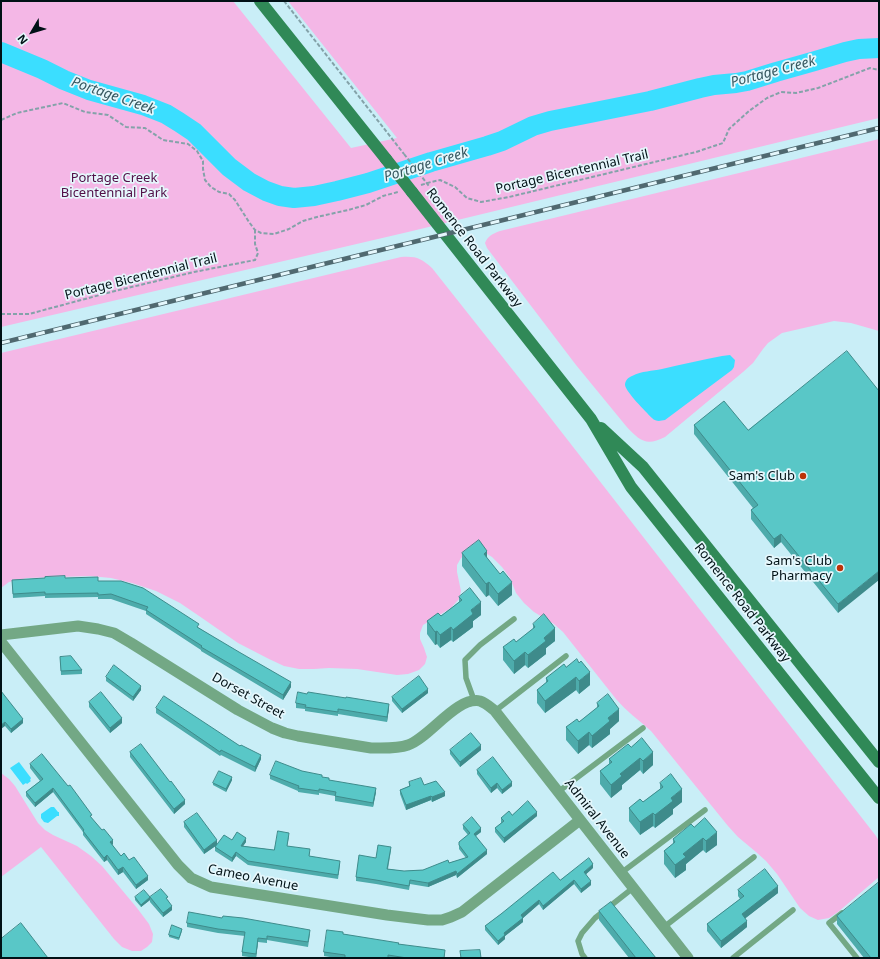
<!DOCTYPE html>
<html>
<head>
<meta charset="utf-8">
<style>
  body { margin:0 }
  #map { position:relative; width:880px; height:959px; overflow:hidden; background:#c9eef7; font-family:"Noto Sans",sans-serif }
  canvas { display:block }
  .frame { position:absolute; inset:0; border:2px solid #001116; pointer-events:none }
  .north { position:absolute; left:12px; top:12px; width:40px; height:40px; -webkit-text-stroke:3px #e5f7fc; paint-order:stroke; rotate:232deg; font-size:11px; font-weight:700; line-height:16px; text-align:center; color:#001116 }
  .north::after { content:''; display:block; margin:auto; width:14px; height:18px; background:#001116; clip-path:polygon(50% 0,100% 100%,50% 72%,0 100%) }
</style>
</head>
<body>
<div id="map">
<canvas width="880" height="959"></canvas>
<div class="frame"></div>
<div class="north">N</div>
</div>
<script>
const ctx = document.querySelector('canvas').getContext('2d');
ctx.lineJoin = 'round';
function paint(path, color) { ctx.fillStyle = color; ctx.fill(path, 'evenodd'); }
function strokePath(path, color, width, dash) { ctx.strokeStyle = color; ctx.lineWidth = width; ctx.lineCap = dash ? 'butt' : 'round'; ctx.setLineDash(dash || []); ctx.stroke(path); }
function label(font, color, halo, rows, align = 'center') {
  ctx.font = font + ' "Noto Sans",sans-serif'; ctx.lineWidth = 3.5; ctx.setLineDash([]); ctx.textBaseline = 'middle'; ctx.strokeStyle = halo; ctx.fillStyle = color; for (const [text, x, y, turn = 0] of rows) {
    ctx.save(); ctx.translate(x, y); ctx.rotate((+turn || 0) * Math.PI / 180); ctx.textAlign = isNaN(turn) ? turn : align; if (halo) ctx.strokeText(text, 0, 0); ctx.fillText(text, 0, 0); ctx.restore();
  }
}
paint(new Path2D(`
  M1,1H233L351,148L397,138L288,1H879V118L408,232L1,327Z
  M879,139V331L851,323L834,321L782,333L768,343L763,349L753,363L743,372L665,437C646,447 639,440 626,426L576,365L487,248L485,243C488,236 492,234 500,231Z
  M401,257C416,256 421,258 432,268L535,398L876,836L879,841V877L838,912L829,918L818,920L809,916L800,908L777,874L766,861L756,852L738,837L728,826L651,731C639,720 626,711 616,699L563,632L554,624L534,612L524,603L516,593L510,578L502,567L492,557L484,552H468L461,558L457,565V572L461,591L459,599L451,608L423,625L420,633V639L424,648L427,657L425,664L419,670L408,674L397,675L357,669L329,668L314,669H299L284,666L269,659L238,643L202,618L180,603L156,591L132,583L111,578L90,576L27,578L9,582L1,588V353Z
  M1,773L9,779L15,786L38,823L45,830L53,835L77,846L91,856L102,866L137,908L149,924L153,934L152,942L147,947L141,951H132L122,947L114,939L41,847L1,877Z`), '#f4b7e6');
paint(new Path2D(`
  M730,355L735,360L734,367L732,370L665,420C660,421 656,422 652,418C646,412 626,392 625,385C625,380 629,377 632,376C642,371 652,371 662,369C682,364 702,360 722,356Z
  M19,762L31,778L30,780L31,781L27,784L26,783L23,785L10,768Z
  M51,807H54L58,812H59V816H57L48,823L44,822L41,818V814Z`), '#3bdeff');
strokePath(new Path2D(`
  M1,52L42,69L64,80L89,90L143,105L166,114L179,122L194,132L229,167L249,182L266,191L280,196L294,198L314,196L337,191L368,183L431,162L487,146L502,141L533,126L550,121L650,101L700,88L714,85L736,83L747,81L776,72L815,61L845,52L859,49L879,48`), '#3bdeff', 20);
strokePath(new Path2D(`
  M284,1L404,154
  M1,120L17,113L63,103L85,112L108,115L126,127L145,128L163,140L188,144L197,151L203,161V169L205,180L211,187L219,192L229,194L235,200L249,222L255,230L261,233L274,234L289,229L303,221L317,217L348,210L366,205L383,196L398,192
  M421,185L431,182L440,180L455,187L467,198L481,202L509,197L696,152L723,143L729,129L749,111L767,98L781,92L796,93L818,88L870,68L879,70
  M1,314H29L111,292L194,272L255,260L258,253L255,244V230`), '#84a2a9', 2, [4, 2]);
strokePath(new Path2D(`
  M474,700L466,678L465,660L480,645L514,619
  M495,711L566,656
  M558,792L643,728
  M621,873L705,810
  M842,913L829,923L857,958
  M664,927L754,857
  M585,958L582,954L578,941L582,933L595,918L633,888
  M733,958L793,910`), '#73a885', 5.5);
strokePath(new Path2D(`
  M1,635L78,626L98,629L114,633L131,643L238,710L272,728L285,733L298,736L371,748C383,748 397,749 408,745C429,738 457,696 480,701C486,703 490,707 495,711L688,958
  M1,642L178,865L191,878L211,887L387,915L428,920H442L451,917L462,912L580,820`), '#73a885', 11);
strokePath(new Path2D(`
  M260,1L386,159
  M412,192L591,419L631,487L879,798
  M601,428L643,467L879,762`), '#308957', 12);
const rail = new Path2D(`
  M1,343L879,128`);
strokePath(rail, '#506970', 4.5);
strokePath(rail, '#e5f7fc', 3, [9]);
strokePath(new Path2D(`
  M404,154L429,186`), '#84a2a9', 2, [4, 2]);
strokePath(new Path2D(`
  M386,159L412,192`), '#308957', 12);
paint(new Path2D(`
  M879,391L838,613L781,542L774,548L751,519V510L753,508L694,434V425L748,430Z
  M462,553L487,558L512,595L498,606L489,595L486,597L462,566Z
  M65,578L98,581L199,628L291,687L283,700L201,651V650L146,614V611L111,599H98V597L45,598V596L13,598L12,580Z
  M459,597L481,615L473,621V627L453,642L451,640L440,648L437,644L435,645L427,634V621L441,616L459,602Z
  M533,624L555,641L546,648V654L528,668L525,665L514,674L503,660V647L516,642L533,629Z
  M60,657L82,670V674L61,675Z
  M566,667L590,685L579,694L576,690L545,713L537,703V690L546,683V678Z
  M106,677L141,690L133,701L106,681Z
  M1,691L23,723L11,733L5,726Z
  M428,693L402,713L392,701V697Z
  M89,702L122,723L110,733L89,707Z
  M296,703L389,708L387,722L338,714V716L305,711V709L296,708Z
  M597,703L619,721L610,729V734L592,748L589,745L578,754L566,740V727L579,722L597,708Z
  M156,708L240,746L261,759L255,772L221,755L220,756L156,713Z
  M631,747L653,765L643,774L640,770L622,785V789L611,798L600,784V771L609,764V759Z
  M450,750H481L460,767L450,754Z
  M130,752L185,804L174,814L130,757Z
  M30,764L92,819L113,844L112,845L121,856L129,860L148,880L136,889L123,872L118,875L107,860L104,862L83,835V832L53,792L35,807L26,796V792L40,781L30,768Z
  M477,770L512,786L502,794L497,788L491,793L477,774Z
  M302,771L322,777L329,780L376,792L373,807L335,801V796L319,793V795L298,792V791L270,779V775Z
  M232,780L226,792L213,785V783Z
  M409,782L424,785L445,796L432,802L431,800L406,810L400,794V790L409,786Z
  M660,783L682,802L673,809V814L655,828L653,826L640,835L629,821V808L643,802L660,789Z
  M512,815L537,816L504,843L495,832V828L501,823V818Z
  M184,822L217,845L204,854L184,827Z
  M463,825L481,832L476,836L487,854L457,878L456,875L428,887L410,884L409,890L376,884L356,881V877L376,858L391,850L388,869L404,871L423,870L466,858L459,849V842L468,835L463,829Z
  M694,827L717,845L706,853L703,850L686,864V870L675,878L664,864V851L673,844V839Z
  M289,837L287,846L310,853L309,856L340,865L338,879L248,865L236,856L232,862L215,851V847L232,840L246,842L243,846L274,850Z
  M593,868L586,874L591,885L581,893L574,884L543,910L539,904L523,918V922L505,936V939L498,945L485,930V926L501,914L560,880Z
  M738,890L778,893L745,918L747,927L721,948L707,931V924L740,899L738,896Z
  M135,897L150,900L141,907L135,900Z
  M150,897L168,900L172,910L163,917L150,902Z
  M599,911L656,958H629L599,920Z
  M837,916L879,958H864L837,924Z
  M187,923L310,934L308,947L267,940V943L258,942L256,958L242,956V952L245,936L218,933L187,927Z
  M182,931L179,940L169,937V935Z
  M343,934L398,944L445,954L444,958H336L324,956V952Z`), '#4dabab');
paint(new Path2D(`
  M781,534V542L774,548V539Z
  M487,551V564L484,554Z
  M879,571V580L838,613V604Z
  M489,582V595L486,597V584Z
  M512,582V595L498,606V594Z
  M481,602V615L473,621V627L453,642V630L471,610Z
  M451,627V640L440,648V635Z
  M555,628V641L546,648V654L528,668V655L544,638Z
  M437,631V644L435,645V632Z
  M525,652V665L514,674V661Z
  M590,672V685L579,694V681Z
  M576,677V690L545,713V701Z
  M291,682V687L283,700V695Z
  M141,686V690L133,701V697Z
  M428,689V693L402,713V709Z
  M389,704V708L387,722V717Z
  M619,709V721L610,729V734L592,748V736L608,718Z
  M122,718V723L110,733V728Z
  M23,719V723L11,733V729Z
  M5,722V726L1,729V725Z
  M589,732V745L578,754V741Z
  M481,745V750L460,767V762Z
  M653,752V765L643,774V761Z
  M261,755V759L255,772V767Z
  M640,758V770L622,785V789L611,798V785L620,774Z
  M232,777V780L226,792V789Z
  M512,782V786L502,794V790Z
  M497,783V788L491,793V788Z
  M53,788V792L35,807V803Z
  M376,788V792L373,807V803Z
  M682,789V802L673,809V814L655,828V815L671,798Z
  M445,792V796L432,802V797Z
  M431,796V800L406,810V805Z
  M185,800V804L174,814V809Z
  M537,812V816L504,843V838Z
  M653,813V826L640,835V822Z
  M481,828V832L474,837V834Z
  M717,832V845L706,853V841Z
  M246,838V842L241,849V846Z
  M703,838V850L686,864V870L675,878V865L683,854Z
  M113,840V844L110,847V842Z
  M217,840V845L204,854V850Z
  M487,850V854L457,878V874Z
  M236,852V856L232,862V858Z
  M107,855V860L104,862V858Z
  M593,864V868L584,876V872Z
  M123,867V872L118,875V870Z
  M456,871V875L428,887V883Z
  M148,876V880L136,889V885Z
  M574,880V884L543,910V906Z
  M591,881V885L581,893V889Z
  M778,886V893L742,921V914Z
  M150,897V900L141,907V905Z
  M539,900V904L523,918V922L505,936V939L498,945V941L504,933L521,915Z
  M172,906V910L163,917V913Z
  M747,921V927L721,948V941Z
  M258,938V942L256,958V954Z`), '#3e8b8b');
const building = new Path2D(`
  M847,351L879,391V571L838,604L781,534L774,539L751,510L758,505L694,425L724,401L748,430Z
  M479,540L487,551L484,554L500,574L503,571L512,582L498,594L489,582L486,584L462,553Z
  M65,576V578L98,577V581H121L143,588L199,624L197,627L239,652L291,682L283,695L201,647L202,646L146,610L148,607L111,594L98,595V593L45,594V592L13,594L12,580L45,578V577Z
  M470,588L481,602L471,610L473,614L453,630L451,627L440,635L437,631L435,632L427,621L438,613L441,616L462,600L459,597Z
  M544,614L555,628L544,638L546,641L528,655L525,652L514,661L503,647L514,639L516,642L535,627L533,624Z
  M71,656L82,670L61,671L60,657Z
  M577,659L579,663L581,661L590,672L579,681L576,677L545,701L537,690L548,681L546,678L564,664L566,667Z
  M114,665L141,686L133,697L106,677Z
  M419,676L428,689L402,709L392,697Z
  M1,691L23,719L11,729L5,722L1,725Z
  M101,692L122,718L110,728L89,702Z
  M298,692L307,694L308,692L346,698V697L389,704L387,717L338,709V712L305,707L306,705L296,703Z
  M608,694L619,709L608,718L610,721L592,736L589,732L578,741L566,727L577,719L579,722L599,706L597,703Z
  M164,696L240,746L241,745L261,755L255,767L221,750L220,752L156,708Z
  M471,733L481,745L460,762L450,750Z
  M642,738L653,752L643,761L640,758L620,774L622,776L611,785L600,771L612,762L609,759L628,744L631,747Z
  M141,744L170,782L171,781L185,800L174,809L130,752Z
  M42,754L68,786L70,785L92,815L90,816L102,830L104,829L113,840L110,842L121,856L124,853L129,860L134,857L148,876L136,885L123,867L118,870L107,855L104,858L83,831L84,830L53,788L35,803L26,792L43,779L30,764Z
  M493,757L512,782L502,790L497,783L491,788L477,770Z
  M276,761L302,771L322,775V777L329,778V780L376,788L373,803L335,796L336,792L319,789V791L298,788L299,786L270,775Z
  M219,771L232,777L226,789L213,783Z
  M671,774L682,789L671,798L673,801L655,815L653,813L640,822L629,808L640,799L643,802L663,787L660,783Z
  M421,778L424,785L436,781L445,792L432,797L431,796L406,805L400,790L410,786L409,782Z
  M528,801L537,812L504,838L495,828L504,821L501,818L509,811L512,815Z
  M197,813L217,840L204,850L184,822Z
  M472,817L481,828L474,834L487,850L457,874L456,871L428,883L410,880L409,886L376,880L356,877L359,855L376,858L378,845L391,847L387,869L404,871L423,870L448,860L449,863L468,857L459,845V842L470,833L463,825Z
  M705,818L717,832L706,841L703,838L683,854L686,857L675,865L664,851L675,842L673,839L691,824L694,827Z
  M278,831L289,833L287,846L310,849L309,856L340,861L338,875L248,861L236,852L232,858L215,847L224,835L232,840L237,832L246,838L241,846L274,850Z
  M589,858L593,864L584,872L591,881L581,889L574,880L543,906L539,900L521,915L523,918L504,933L505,935L498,941L485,926L501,914L553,872L560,880Z
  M765,869L778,886L742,914L747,921L721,941L707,924L744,896L738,890Z
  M879,882V958H871L837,916Z
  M161,889L168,897L166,898L172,906L163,913L150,897Z
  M144,890L150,897L141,905L135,897Z
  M611,902L656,958H636L599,911Z
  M189,912L222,918L223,916L243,918L310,930L308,942L267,936V939L258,938L256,954L242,952L245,932L218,929L187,923Z
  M21,923L48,958H1V939Z
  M172,925L182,929L179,938L169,935Z
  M327,930L343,932V934L399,943L398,944L445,950L444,958H407L388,955V958H345V955L324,952Z
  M480,950L481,958H461L460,951Z`);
paint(building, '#59c7c7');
strokePath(building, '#3e8b8b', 1);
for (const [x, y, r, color] of [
  [803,476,4,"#bc3309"],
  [840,568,4,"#bc3309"]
]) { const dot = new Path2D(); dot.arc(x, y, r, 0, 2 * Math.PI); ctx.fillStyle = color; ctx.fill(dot); strokePath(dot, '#e5f7fc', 1.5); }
label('13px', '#001116', '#e5f7fc', [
  ["Portage Bicentennial Trail",572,172,-13],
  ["Romence Road Parkway",474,248,52],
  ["Portage Bicentennial Trail",141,277,-14],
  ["Romence Road Parkway",742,603,52],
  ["Dorset Street",248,696,29],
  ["Admiral Avenue",597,819,52],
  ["Cameo Avenue",253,878,11]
]);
label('13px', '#510e47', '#e5f7fc', [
  ["Portage Creek",114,178],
  ["Bicentennial Park",114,193]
]);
label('13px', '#001116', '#e5f7fc', [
  ["Sam's Club",795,476],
  ["Sam's Club",832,561],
  ["Pharmacy",832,576]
], 'right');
label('italic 14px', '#36575f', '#e5f7fc', [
  ["Portage Creek",773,72,-15],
  ["Portage Creek",113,96,19],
  ["Portage Creek",426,165,-17]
]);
</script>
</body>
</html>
